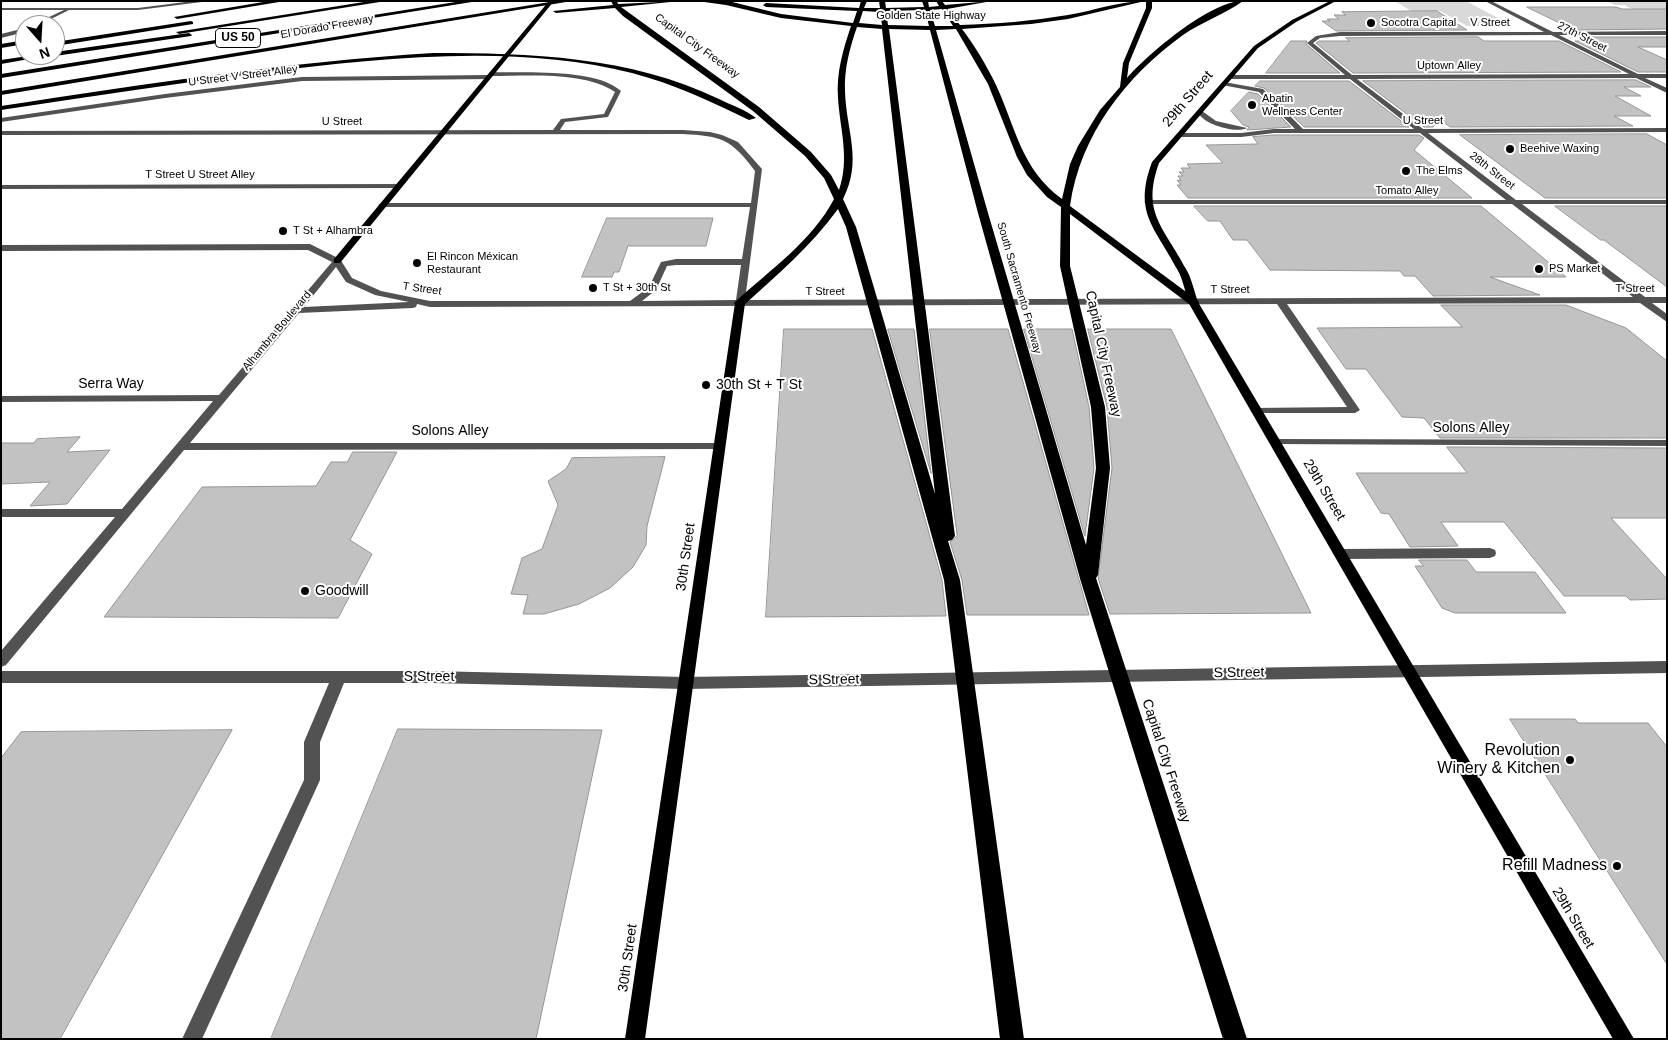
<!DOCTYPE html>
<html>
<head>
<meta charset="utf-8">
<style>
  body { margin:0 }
  #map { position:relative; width:1668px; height:1040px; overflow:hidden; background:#fff; font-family:Arial,sans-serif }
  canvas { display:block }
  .frame { position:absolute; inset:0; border:2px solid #000; pointer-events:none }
  .north { position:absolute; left:15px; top:15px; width:50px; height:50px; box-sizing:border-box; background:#fff; border:1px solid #999; border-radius:50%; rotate:161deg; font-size:14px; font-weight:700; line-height:20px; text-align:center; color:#000 }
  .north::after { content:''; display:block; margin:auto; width:18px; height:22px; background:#000; clip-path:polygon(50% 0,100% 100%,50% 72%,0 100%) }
</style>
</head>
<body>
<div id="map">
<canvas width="1668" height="1040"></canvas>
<div class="frame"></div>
<div class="north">N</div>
</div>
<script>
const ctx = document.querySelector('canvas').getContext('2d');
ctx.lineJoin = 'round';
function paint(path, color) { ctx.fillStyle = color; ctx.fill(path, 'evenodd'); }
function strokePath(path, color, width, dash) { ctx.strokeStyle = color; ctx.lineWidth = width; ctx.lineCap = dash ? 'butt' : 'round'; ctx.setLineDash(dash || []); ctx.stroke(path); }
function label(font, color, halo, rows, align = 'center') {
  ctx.font = font + ' Arial,sans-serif'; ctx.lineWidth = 4; ctx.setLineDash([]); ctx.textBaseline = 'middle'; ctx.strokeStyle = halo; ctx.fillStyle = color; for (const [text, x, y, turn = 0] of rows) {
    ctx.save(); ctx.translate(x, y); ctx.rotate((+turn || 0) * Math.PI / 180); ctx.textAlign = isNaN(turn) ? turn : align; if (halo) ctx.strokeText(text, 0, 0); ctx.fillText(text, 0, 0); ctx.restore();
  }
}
paint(new Path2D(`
  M1395,1H1466L1513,26H1467L1440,11H1411Z
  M1606,1H1667V9L1636,10L1625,6L1627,5H1615Z`), '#d9d9d9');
const building = new Path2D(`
  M1527,7H1616L1622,9H1667V29L1574,30Z
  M1437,11L1467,30L1336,31L1322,21H1330L1327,19H1339L1334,15H1346L1342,12Z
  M1478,37L1484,41H1559L1621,72L1353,73L1316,43L1319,41H1350L1346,38Z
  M1589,37H1667V47H1638L1667,60V72H1638L1575,41H1597Z
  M1291,41H1307L1306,44L1340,73H1266Z
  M1636,80L1651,87H1624L1641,96H1615L1651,116H1614L1633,126L1450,127L1439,119L1433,127H1424L1363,81Z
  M1260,81H1349L1409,127H1304L1264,88L1255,86Z
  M1249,92L1258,94L1291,127L1247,130L1249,127L1243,125L1231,111Z
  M1647,134L1667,145V198H1545L1460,135Z
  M1274,135H1419L1424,138L1414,150L1472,198H1188L1177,185H1181L1177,180L1181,181L1178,176H1183L1179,172H1184L1181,168H1190L1187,164L1223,163L1206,145L1258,144L1253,137Z
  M1194,206H1481L1566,277H1490L1540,295L1433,296L1415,276H1404L1400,271L1270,270L1247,240H1233L1220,221H1208Z
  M1555,206H1667V287L1604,240H1601Z
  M607,218H713L706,246H628L619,272H614L612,277H582Z
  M1441,305H1566L1626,328L1667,361V438H1440L1424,418L1402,417L1366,369H1346L1317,328L1462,327Z
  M784,329H872L942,580L946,616L766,617Z
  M888,329H914L931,473Z
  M930,329H1008L1089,615H967L962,580L950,542L957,536Z
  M1024,329H1072L1089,407L1094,468L1085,536Z
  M1088,329H1171L1311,613L1110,614L1098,578L1112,468L1107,407Z
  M80,437L67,452L110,450L67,504L30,506L50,482L1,484V443H34L37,439Z
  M1447,447L1667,448V518H1611L1667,579V599L1630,600L1626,596H1564L1504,522H1441L1458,546L1410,547L1389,514L1381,513L1356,473H1467Z
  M353,452H397L350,540L372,554L338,618L104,617L202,487L316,486L331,462H347Z
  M665,457L647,526L646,545L633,567L610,588L579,604L544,614H523L528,595L511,594L522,558L542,549L558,505L548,481L566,469L572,458Z
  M1419,560H1467L1476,572H1535L1566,613H1455L1442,608L1415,566H1423Z
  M1510,719H1575L1578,723H1648L1667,747V964Z
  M398,729L602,730L536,1039H271Z
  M232,730L60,1039H1V758L21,732Z`);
paint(building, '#c2c2c2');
strokePath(building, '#969696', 1);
paint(new Path2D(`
  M193,1H210L138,10H69L39,25H32L64,10H1V8H138Z
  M1485,1H1491L1553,32L1667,31V35H1559L1638,74H1667V78H1645L1667,88V93L1636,78L1357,79L1423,129L1667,128V132L1428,133L1516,200H1667V204H1522L1645,297H1667V303H1652L1667,314V322L1640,303L1287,304L1360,410L1355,413H1256L1251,410L1252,408L1347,407L1277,304L430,307L417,304L416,307L413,308L299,313L190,443H719L725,446L719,449L184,450L6,665L1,667V651L115,517H1V509H122L213,401L1,402V396L219,395L332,262L308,250L1,251V245L310,244L340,259L352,278L381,291L430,301H630L649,287L661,262L676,259H742L750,207H382L378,205L382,203H751L755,171C731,139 722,136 683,134L1,135V131L553,130L561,119L604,114L615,92C585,71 527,76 491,76L489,79L302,81L165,98L1,122V118L165,94L302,77L489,75L491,72C524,73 597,68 621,91L608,117L565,122L560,130H683L710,132L722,135L738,142L762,169L745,300L1633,297L1512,204H1148L1144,202L1148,200H1506L1420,133H1274L1241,137H1180L1177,135L1180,133H1241L1274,129H1295L1259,92L1222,85L1224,82L1263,89L1303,129H1414L1350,79H1231L1228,77L1231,75H1345L1307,43L1316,36L1340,32H1544ZM1551,35L1629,74L1352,75L1313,43L1320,38L1340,36ZM676,265H741L736,300L642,301L656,290L667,266ZM336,267L346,282L375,295L409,302L304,307Z
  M25,28V32L1,38V34Z
  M1198,111H1202L1216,121L1247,128C1237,134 1200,124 1198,111Z
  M401,184L402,186L398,188L1,189V185Z
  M1275,439L1667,440V446L1271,444L1269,442L1271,440Z
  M1490,548L1495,550L1496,553L1495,556L1490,558L1341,559L1336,557L1335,554L1336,551L1341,549Z
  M1667,661V673L685,689L432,683H344L320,742V780L202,1039H182L304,780V742L329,683H1V671H432L685,677Z`), '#525252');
paint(new Path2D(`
  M549,1H554L340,263H334V259Z
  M1330,1H1336L1296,22L1258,48L1159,163C1141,213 1164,227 1186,269C1192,279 1194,291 1198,302L1634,1039H1613L1188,302C1185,291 1183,279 1177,269C1155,227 1133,213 1152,162L1254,46L1292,20Z
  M740,300L745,303L645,1039H625L735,303Z`), '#000');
paint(new Path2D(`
  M269,1H285L177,19L174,17Z
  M370,1H386L179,34L176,32Z
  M462,1H478L1,78V74Z
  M556,1H572L1,95V91Z
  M611,1H617L618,4L680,1L621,7L759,107L811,152L831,175L839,190C850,158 840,130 838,98C836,73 843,50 851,26L781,18L726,5L697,1H728L781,14L853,23L857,11L766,7L763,5L766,3L859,8L861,1H867L864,8H880L879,1H885L886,8L924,7L922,1H928L929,7L939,6L936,1H942L945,5L992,1L947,9L960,25C996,24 1032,21 1068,15C1093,11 1119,1 1145,1L1068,19L1031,24L962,29C975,46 987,66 996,85C1016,128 1021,169 1062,199L1070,164L1078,146L1100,110L1120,87L1123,63L1146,8V1H1152V8L1129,63L1127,78C1148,54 1210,1 1243,1C1225,14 1202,22 1183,35C1126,76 1080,135 1070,206L1197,300L1199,302L1197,304H1189L1070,214V266L1105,407L1110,468L1098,575L1096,578L1247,1039H1223L1081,582L978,213L930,30L889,29L955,536L952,540L948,541L960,580L1024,1039H1000L944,580L846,227L838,209C811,246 777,275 744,305H736L734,303L736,301C770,270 812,241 834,199L824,178L805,156L753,111L623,16L615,8L556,13L553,11L613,5ZM942,9L953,26H935L930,10ZM925,10L929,26L888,25L886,11ZM863,11L880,12L882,25L859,23ZM857,27L882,29L935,494L856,227L843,199C863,160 846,131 845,91C844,69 850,47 857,27ZM956,29L988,84L1017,157L1027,175L1047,197L1061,207L1060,266L1091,407L1096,468L1086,545L988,213L936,30Z
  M191,21L193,22V24L55,46V42Z
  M189,33L192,35L191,36L55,56L52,55L1,64V60L35,55H55V52Z
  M25,40V44L1,48V44Z
  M433,53C530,53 630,56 719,99C731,105 746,110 756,118L749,120C710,101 674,84 632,73C516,43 376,58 259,73C173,84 87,97 1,110V106C145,84 288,62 433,53Z`), '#000');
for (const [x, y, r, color] of [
  [1371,23,5,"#000"],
  [1252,105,5,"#000"],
  [1510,149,5,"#000"],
  [1406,171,5,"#000"],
  [283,231,5,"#000"],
  [417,263,5,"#000"],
  [1539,269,5,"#000"],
  [593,288,5,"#000"],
  [706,385,5,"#000"],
  [305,591,5,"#000"],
  [1570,760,5,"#000"],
  [1617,866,5,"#000"]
]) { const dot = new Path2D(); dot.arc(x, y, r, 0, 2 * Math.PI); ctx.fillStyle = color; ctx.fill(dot); strokePath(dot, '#fff', 2); }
label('11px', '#000', '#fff', [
  ["Golden State Highway",931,16],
  ["V Street",1490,23],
  ["El Dorado Freeway",327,27,-10],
  ["27th Street",1582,37,27],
  ["Capital City Freeway",697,46,36],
  ["Uptown Alley",1449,66],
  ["U Street V Street Alley",243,76,-7],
  ["U Street",1423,121],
  ["U Street",342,122],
  ["28th Street",1492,171,38],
  ["T Street U Street Alley",200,175],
  ["Tomato Alley",1407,191],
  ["South Sacramento Freeway",1019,288,74],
  ["T Street",422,289,8],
  ["T Street",1635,289],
  ["T Street",1230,290],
  ["T Street",825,292],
  ["Alhambra Boulevard",277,331,-50]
]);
label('11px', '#000', '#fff', [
  ["Socotra Capital",1381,23],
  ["Abatin",1262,99],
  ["Wellness Center",1262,112],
  ["Beehive Waxing",1520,149],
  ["The Elms",1416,171],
  ["T St + Alhambra",293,231],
  ["El Rincon Méxican",427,257],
  ["Restaurant",427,270],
  ["PS Market",1549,269],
  ["T St + 30th St",603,288]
], 'left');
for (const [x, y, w] of [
  [238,38,45]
]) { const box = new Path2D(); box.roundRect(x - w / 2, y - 9.5, w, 19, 4); ctx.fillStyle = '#fff'; ctx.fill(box); strokePath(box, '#000', 1); }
label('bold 12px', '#000', null, [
  ["US 50",238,38]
]);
label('14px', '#000', '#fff', [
  ["29th Street",1188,99,-49],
  ["Capital City Freeway",1103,354,78],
  ["Serra Way",111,384],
  ["Solons Alley",1471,428],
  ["Solons Alley",450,431],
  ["29th Street",1324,490,59],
  ["30th Street",686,557,-82],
  ["S Street",1239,673,-1],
  ["S Street",429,677],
  ["S Street",834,680,-1],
  ["Capital City Freeway",1166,761,72],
  ["29th Street",1573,918,59],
  ["30th Street",628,958,-82]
]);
label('14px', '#000', '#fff', [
  ["30th St + T St",716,385],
  ["Goodwill",315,591]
], 'left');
label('16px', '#000', '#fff', [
  ["Revolution",1560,751],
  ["Winery & Kitchen",1560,769],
  ["Refill Madness",1607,866]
], 'right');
</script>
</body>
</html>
